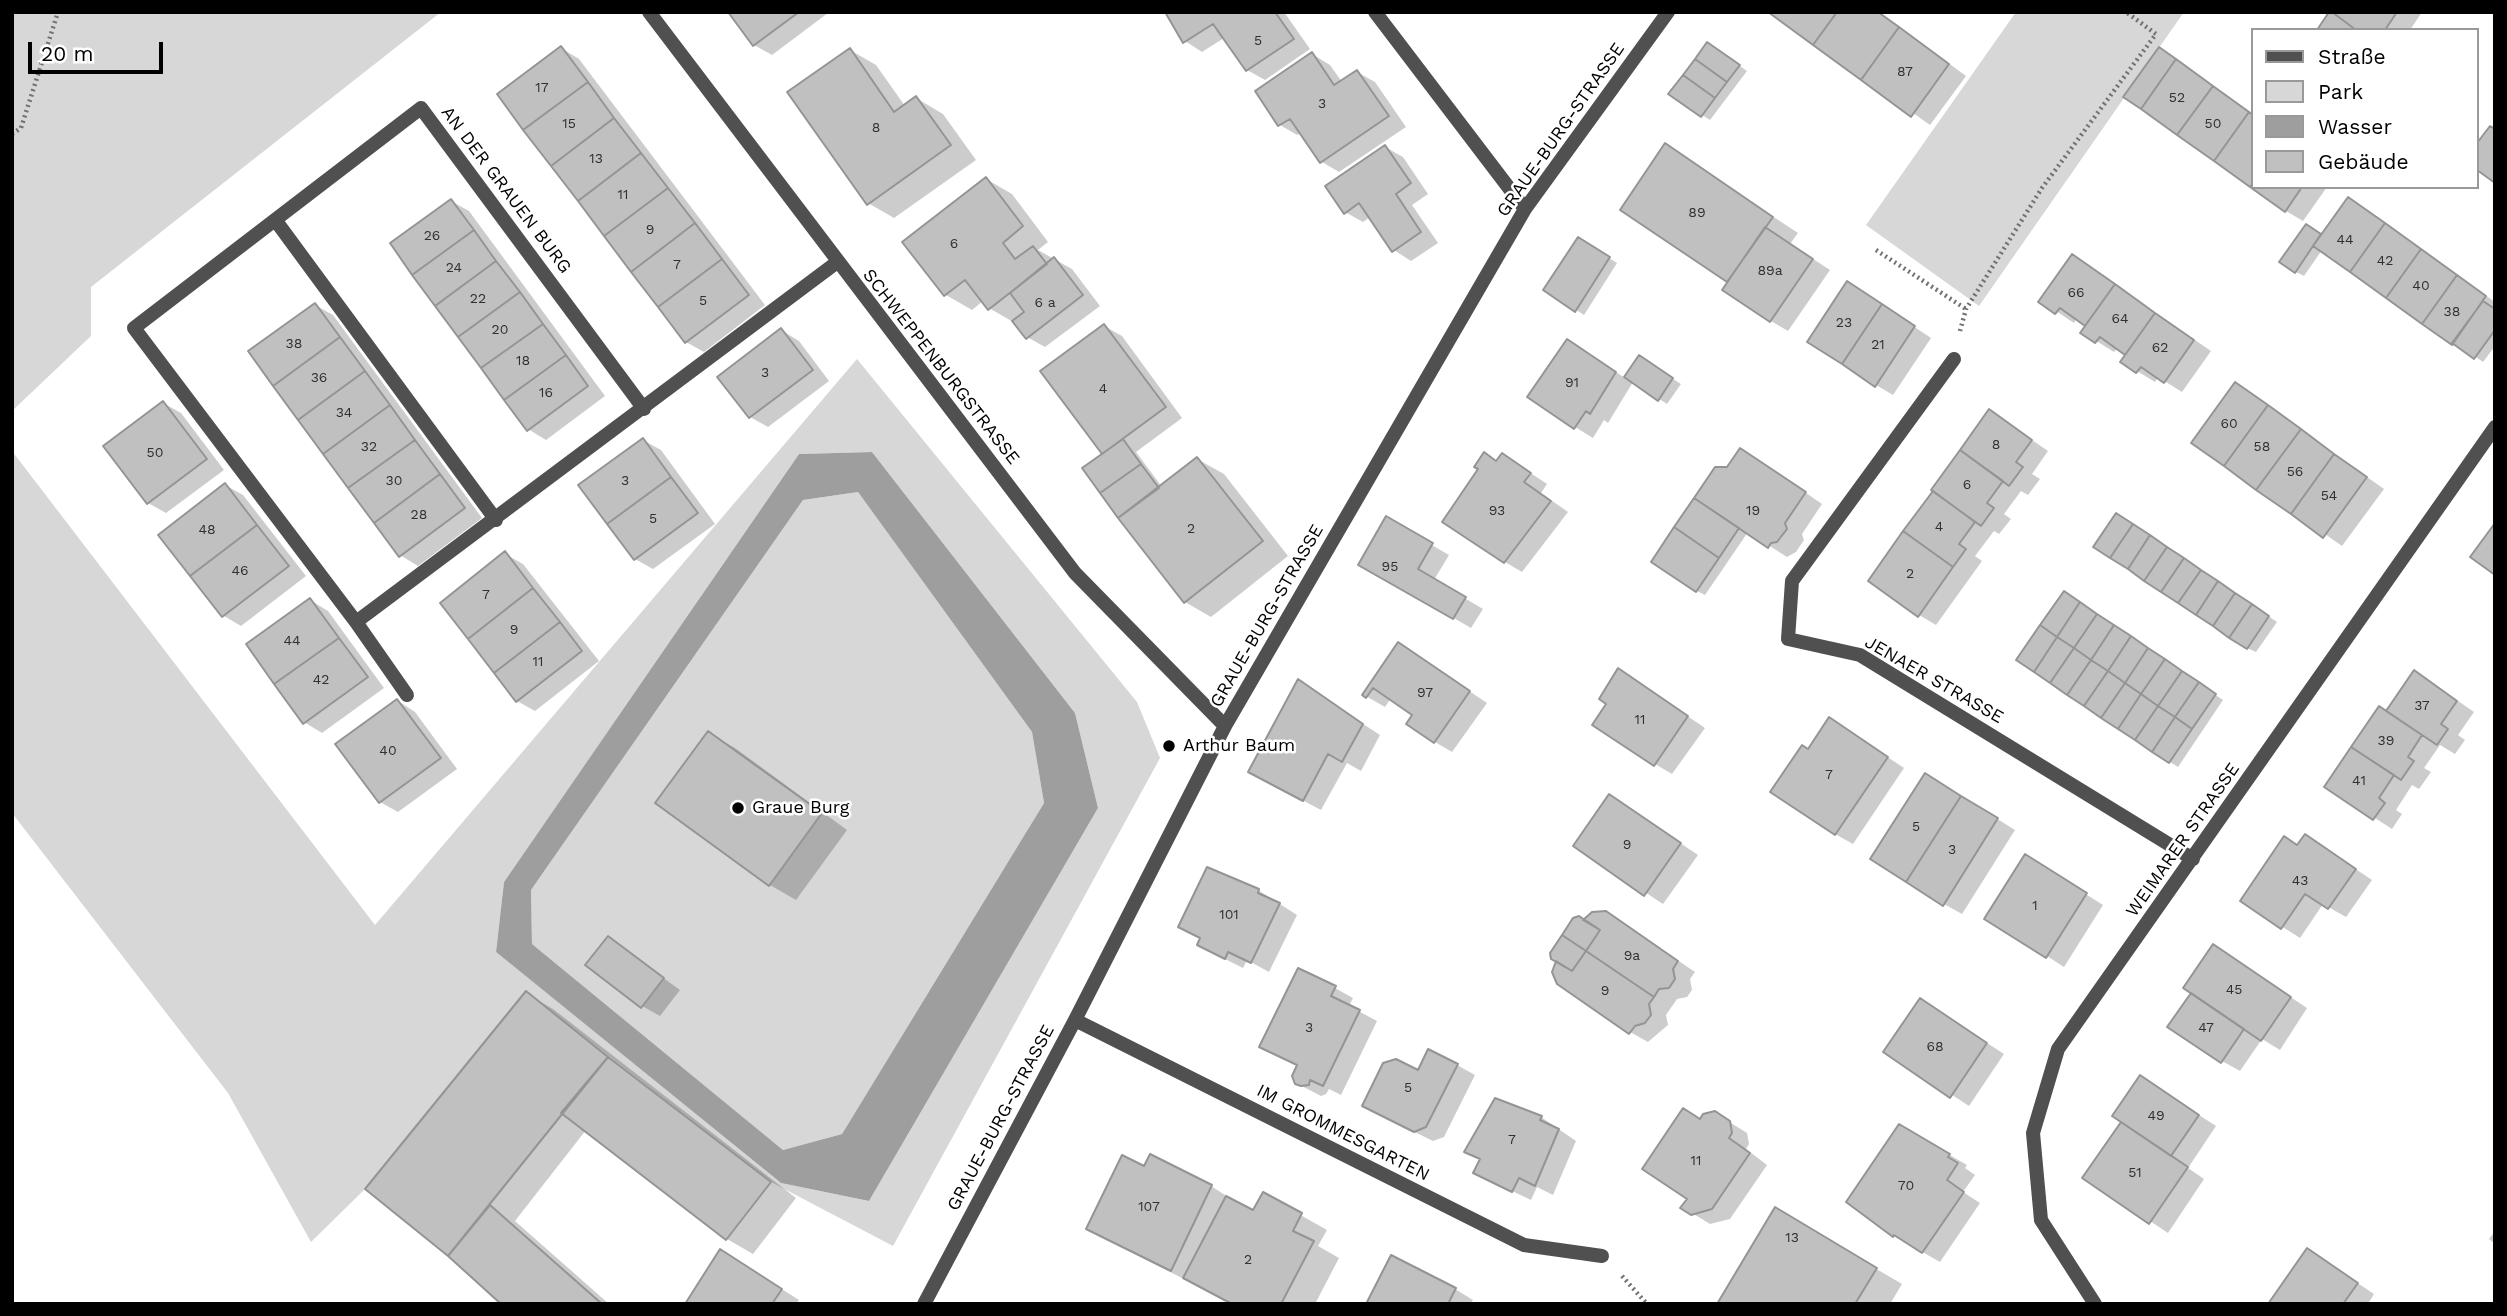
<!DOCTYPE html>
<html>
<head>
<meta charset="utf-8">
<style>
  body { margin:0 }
  #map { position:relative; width:2507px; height:1316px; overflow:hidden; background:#fff; font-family:"Work Sans",sans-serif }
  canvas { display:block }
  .frame { position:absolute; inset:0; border:14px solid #000; pointer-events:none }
  .legend { position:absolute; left:2251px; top:28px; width:228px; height:161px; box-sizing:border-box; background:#fff; border:2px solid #999; margin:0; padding:9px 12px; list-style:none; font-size:21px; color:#000 }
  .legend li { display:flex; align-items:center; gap:14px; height:35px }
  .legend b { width:35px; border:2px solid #999 }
  .scale { position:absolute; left:28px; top:42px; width:135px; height:32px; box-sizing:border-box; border:4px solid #000; border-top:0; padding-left:9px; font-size:21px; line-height:24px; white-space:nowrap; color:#000; -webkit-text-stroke:5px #fff; paint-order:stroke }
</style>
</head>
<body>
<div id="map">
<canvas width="2507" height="1316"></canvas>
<div class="frame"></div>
<ul class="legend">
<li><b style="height:9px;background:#505050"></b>Straße</li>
<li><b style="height:19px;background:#d7d7d7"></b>Park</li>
<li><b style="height:19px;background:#9e9e9e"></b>Wasser</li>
<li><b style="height:19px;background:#c0c0c0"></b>Gebäude</li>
</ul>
<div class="scale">20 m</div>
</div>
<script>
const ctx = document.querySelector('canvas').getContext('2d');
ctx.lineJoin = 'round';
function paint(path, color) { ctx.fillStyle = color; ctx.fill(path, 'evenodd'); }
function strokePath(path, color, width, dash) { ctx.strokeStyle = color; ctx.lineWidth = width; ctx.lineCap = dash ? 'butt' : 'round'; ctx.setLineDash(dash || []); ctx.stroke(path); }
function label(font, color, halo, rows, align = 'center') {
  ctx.font = font + ' "Work Sans",sans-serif'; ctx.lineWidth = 5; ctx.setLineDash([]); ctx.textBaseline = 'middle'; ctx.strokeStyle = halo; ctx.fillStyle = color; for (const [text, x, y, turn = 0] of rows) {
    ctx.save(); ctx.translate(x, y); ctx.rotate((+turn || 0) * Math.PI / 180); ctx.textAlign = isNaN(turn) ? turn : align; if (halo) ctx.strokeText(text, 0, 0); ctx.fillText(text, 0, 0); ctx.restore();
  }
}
paint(new Path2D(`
  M12,12H441L91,287V336L12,411Z
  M2016,12H2184L1979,306L1866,225Z
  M857,359L1137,702L1160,758L893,1246L771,1182L526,992L365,1189L311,1242L228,1093L12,813V451L375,925ZM872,452L1075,713L1098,808L869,1201L781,1183L496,952L504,882L799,454Z
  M858,492L1032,732L1044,803L842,1134L783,1150L532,944L531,890L803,500Z`), '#d7d7d7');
paint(new Path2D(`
  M872,452L1075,713L1098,808L869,1201L781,1183L496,952L504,882L799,454ZM858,492L1032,732L1044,803L842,1134L783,1150L532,944L531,890L803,500Z`), '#9e9e9e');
paint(new Path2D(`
  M730,12H827L828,13L772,55L754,45Z
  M1169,12H1284L1310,49L1265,80L1247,70L1224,38L1202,52L1185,41Z
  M1770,12H1879L1966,76L1930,125Z
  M2331,12H2422L2410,30H2319Z
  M561,48L579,59L765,305L704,352L686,342Z
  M1716,49L1747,71L1710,120L1702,115Z
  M850,50L876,65L905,106L916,98L943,114L976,160L894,218L868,203Z
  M1312,54L1330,65L1342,82L1357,72L1375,82L1406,127L1339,172L1322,162L1301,133L1297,135L1280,125Z
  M2185,66L2253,114V187H2327L2303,221L2286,211L2126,97Z
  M1666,146L1798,233L1790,244L1830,270L1788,331L1771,321L1730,282L1623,209Z
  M1385,147L1403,157L1428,194L1412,205L1438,243L1411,261L1394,250L1370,217L1363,222L1345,212Z
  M986,179L1012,194L1048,242L1038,250L1072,269L1100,306L1045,347L1027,337L1015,323L989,308L983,301L972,310L946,295Z
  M451,201L469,211L605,396L546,440L528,429Z
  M2366,210L2495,302V346L2483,362L2322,250L2304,276L2296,272L2315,231L2322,236Z
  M1578,239L1617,263L1584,315L1546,290Z
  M2073,256L2211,351L2182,392L2158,377L2155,382L2137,371L2128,355L2118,348L2114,352L2082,332L2087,325L2077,318L2074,323L2041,301Z
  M1865,294L1931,338L1893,395L1876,385Z
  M315,305L333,315L482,518L418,566L400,555Z
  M1104,326L1122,336L1182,418L1136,452L1162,487L1197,459L1224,474L1288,556L1211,617L1185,602L1104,455Z
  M781,330L799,341L829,381L768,427L750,417Z
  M1585,351L1625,378L1639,357L1681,384L1667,404L1633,382L1608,423L1604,420L1593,438L1575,427Z
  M2235,384L2384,489L2342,546L2193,442Z
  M163,403L181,413L224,470L166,513L148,503Z
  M1990,411L2048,451L2032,474L2040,479L2028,495L2021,491L2004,514L2011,519L1999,534L1994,531L1975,556L1982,561L1936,625L1919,615Z
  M643,440L661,450L715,524L653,569L635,559L580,486Z
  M1758,460L1822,504L1802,534L1804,540L1796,552L1787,557L1748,532L1705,595L1697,591Z
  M1520,466L1547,484L1541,493L1568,512L1522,572L1505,562Z
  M225,485L243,495L306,576L241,626L224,616Z
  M1387,519L1449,555L1434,580L1483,609L1471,628L1360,564Z
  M2125,520L2277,622L2256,652L2247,648Z
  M505,554L523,564L599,661L535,711L517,701Z
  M2073,598L2223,700L2178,767L2170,762Z
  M310,600L328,611L384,688L322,733L304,722Z
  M1399,644L1487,703L1452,752L1435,742L1415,715L1391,698L1385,707L1364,695Z
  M1636,681L1705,728L1672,774L1655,764Z
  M1299,682L1380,735L1361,771L1347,763L1321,810L1268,782Z
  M2432,683L2474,712L2458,735L2465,740L2455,754L2440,745L2424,768L2431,772L2419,789L2412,785L2396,810L2402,814L2392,829L2326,786L2387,712Z
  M398,701L415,712L457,769L398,812L380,802Z
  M1847,730L1904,768L1853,844L1835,834L1809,751Z
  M708,733L735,748L847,830L796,900L770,885Z
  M1943,785L2015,830L1962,914L1944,904Z
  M1610,796L1698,855L1663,904L1575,846Z
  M2299,846L2323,847L2372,880L2346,917L2323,904L2300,938L2242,901Z
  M2043,867L2103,905L2064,967L2047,956Z
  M1258,890L1297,915L1269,972L1247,960L1243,968L1217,955L1202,939Z
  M1624,924L1695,972L1690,979L1692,990L1687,997L1677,999L1666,1015L1668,1025L1648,1042L1630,1032Z
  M608,938L680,990L660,1016L642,1006Z
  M2214,946L2307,1008L2280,1050L2262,1039L2240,1071L2222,1061L2193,992Z
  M1335,988L1353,998L1349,1006L1377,1021L1341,1095L1329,1089L1326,1094L1321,1096L1296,1083L1299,1066L1261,1047Z
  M527,994L553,1009L796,1198L753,1254L727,1239L586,1130L515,1221L609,1304H504L450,1255L368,1188Z
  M1921,1000L2004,1054L1969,1106L1885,1051Z
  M1457,1065L1475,1075L1444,1137L1433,1141L1382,1116L1419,1073Z
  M2140,1077L2216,1126L2188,1168L2204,1179L2168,1233L2085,1178L2123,1122Z
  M1495,1100L1541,1117L1576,1141L1553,1195L1537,1187L1531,1200L1493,1182L1482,1160Z
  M1715,1113L1747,1133L1749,1144L1746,1149L1767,1165L1730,1219L1710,1224L1692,1213L1689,1199L1701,1120Z
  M1900,1126L1967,1165L1965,1168L1975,1175L1963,1192L1980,1203L1940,1262L1894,1236Z
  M1145,1168L1211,1186L1253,1213L1263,1194L1327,1230L1318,1246L1339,1258L1315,1304H1233L1105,1239Z
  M1776,1210L1902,1284L1890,1304H1719Z
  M2495,1231V1244L2489,1239Z
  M2308,1250L2374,1294L2368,1304H2270Z
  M738,1261L799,1300L796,1304H687Z
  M1455,1289L1473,1300L1470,1304H1368Z`), '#0003');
const building = new Path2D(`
  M728,12H799L753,46Z
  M1165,12H1275L1294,39L1246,71L1213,24L1183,43Z
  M1768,12H1837L1813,45Z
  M1837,12H1878L1899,27L1861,80L1813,45Z
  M2329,12H2332L2356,30H2317Z
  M2332,12H2397L2385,30H2356Z
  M1899,27L1949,64L1911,117L1861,80Z
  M1707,42L1740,65L1727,82L1695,59Z
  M561,46L588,82L523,130L497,94Z
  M2159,47L2176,59L2141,109L2123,97Z
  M850,48L894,112L916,96L951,145L867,205L787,92Z
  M1312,52L1334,85L1357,70L1389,116L1320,163L1290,119L1278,126L1255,91Z
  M1695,59L1727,82L1715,98L1683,75Z
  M2176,59L2213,86L2177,135L2141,109Z
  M1683,75L1715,98L1701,117L1668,94Z
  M588,82L614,118L551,166L523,130Z
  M2213,86L2249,112L2214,161L2177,135Z
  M2249,112L2253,115V183L2250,187L2214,161Z
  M614,118L641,153L578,201L551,166Z
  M2490,126L2495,129V183L2477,170V143Z
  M1665,143L1773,217L1727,282L1620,210Z
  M1385,145L1411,183L1396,194L1421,232L1392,252L1359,203L1344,214L1325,186Z
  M641,153L668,188L604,236L578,201Z
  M986,177L1023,226L1003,243L1015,259L1033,246L1047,264L988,310L965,280L944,296L902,242Z
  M2253,183V187H2302L2285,212L2250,187Z
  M668,188L695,223L631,272L604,236Z
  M2348,197L2385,223L2350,272L2313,246Z
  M451,199L474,230L412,275L390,243Z
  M695,223L722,259L658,307L631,272Z
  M2385,223L2421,249L2386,298L2350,272Z
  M2306,224L2321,234L2295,273L2279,262Z
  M1765,227L1813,259L1770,322L1722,290Z
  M474,230L496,261L435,306L412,275Z
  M1578,237L1610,257L1575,312L1543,290Z
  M2421,249L2457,275L2422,324L2386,298Z
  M2072,254L2115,284L2085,326L2060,308L2055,314L2038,302Z
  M1054,257L1083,295L1026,339L1012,321L1024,312L1010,293Z
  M722,259L749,295L685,343L658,307Z
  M496,261L520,292L458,337L435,306Z
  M2457,275L2486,296L2452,345L2422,324Z
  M1847,281L1882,304L1842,364L1807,342Z
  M2115,284L2155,313L2125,355L2100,337L2095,343L2080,333Z
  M520,292L543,324L481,368L458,337Z
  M2483,301L2495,309V330L2474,359L2452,343Z
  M315,303L340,337L273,386L248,351Z
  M1882,304L1915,326L1875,387L1842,364Z
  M2155,313L2194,340L2164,383L2141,367L2136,373L2120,362Z
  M543,324L566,355L504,400L481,368Z
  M1104,324L1166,407L1102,454L1040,371Z
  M781,328L813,370L749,418L717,377Z
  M340,337L365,371L298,420L273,386Z
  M1567,339L1616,372L1590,414L1586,411L1574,429L1527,397Z
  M566,355L588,386L527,431L504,400Z
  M1639,355L1673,378L1658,401L1624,377Z
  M365,371L390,405L323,454L298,420Z
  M2235,382L2268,405L2224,466L2191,443Z
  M163,401L207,459L147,504L103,446Z
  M390,405L415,440L348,488L323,454Z
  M2268,405L2301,429L2256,490L2224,466Z
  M1989,409L2032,440L2016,462L2023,467L2009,486L1960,450Z
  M2301,429L2334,454L2291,514L2256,490Z
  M643,438L671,477L607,524L578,485Z
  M1123,439L1141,464L1100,493L1082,468Z
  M415,440L440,474L374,523L348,488Z
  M1740,448L1806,492L1785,523L1787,529L1777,542L1771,543L1768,548L1694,498L1715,467H1727Z
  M1960,450L2003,481L1987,503L1994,508L1981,526L1931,490Z
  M1484,452L1496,461L1502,453L1531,473L1524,482L1551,501L1504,563L1442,522L1478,469L1474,467Z
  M2334,454L2367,477L2323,538L2291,514Z
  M1197,457L1263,541L1184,603L1118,518Z
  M1141,464L1159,488L1118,518L1100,493Z
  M440,474L465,508L399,557L374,523Z
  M671,477L698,513L634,560L607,524Z
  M225,483L257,525L190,576L158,535Z
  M1933,491L1975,522L1959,544L1966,549L1953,567L1903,531Z
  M1694,498L1739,528L1719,558L1674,527Z
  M2116,513L2133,524L2110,558L2093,547Z
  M1386,516L1433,543L1418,569L1466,597L1453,619L1358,565Z
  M2495,523V575L2470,557Z
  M2133,524L2150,535L2128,569L2110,558Z
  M257,525L289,566L222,617L190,576Z
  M1674,527L1719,558L1696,592L1651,562Z
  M1903,531L1953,567L1918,617L1868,581Z
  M2150,535L2167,547L2144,581L2128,569Z
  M2167,547L2184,558L2161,592L2144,581Z
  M505,551L533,588L468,639L440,603Z
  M2184,558L2201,570L2178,603L2161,592Z
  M2201,570L2218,581L2196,615L2178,603Z
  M2218,581L2235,593L2213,626L2196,615Z
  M533,588L560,622L494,673L468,639Z
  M2064,591L2080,602L2057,637L2040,625Z
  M2235,593L2252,604L2229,638L2213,626Z
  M310,598L339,638L274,684L246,644Z
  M2080,602L2097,614L2074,648L2057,637Z
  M2252,604L2269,616L2247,649L2229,638Z
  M2097,614L2114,625L2091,660L2074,648Z
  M560,622L582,651L516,702L494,673Z
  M2040,625L2057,637L2034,672L2016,660Z
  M2114,625L2131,636L2108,671L2091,660Z
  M2131,636L2148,648L2125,683L2108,671Z
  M2057,637L2074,648L2050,683L2034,672Z
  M339,638L368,677L303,724L274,684Z
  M1398,642L1470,691L1434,743L1406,724L1412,715L1373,688L1366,698L1362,695Z
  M2074,648L2091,660L2067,695L2050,683Z
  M2148,648L2165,659L2141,694L2125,683Z
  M2165,659L2182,671L2158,706L2141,694Z
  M2091,660L2108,671L2084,706L2067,695Z
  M1618,668L1688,716L1654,766L1592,725L1606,704L1599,699Z
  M2414,670L2457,701L2441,724L2448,729L2437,745L2386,711Z
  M2108,671L2125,683L2101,718L2084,706Z
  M2182,671L2199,682L2175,717L2158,706Z
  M1298,679L1363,724L1342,762L1328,754L1303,801L1248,772Z
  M2199,682L2216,694L2192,729L2175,717Z
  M2125,683L2141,694L2118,729L2101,718Z
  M2141,694L2158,706L2135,740L2118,729Z
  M397,699L441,758L379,803L335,744Z
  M2158,706L2175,717L2152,752L2135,740Z
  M2379,706L2422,735L2408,757L2414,761L2401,780L2351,747Z
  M1829,717L1888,757L1835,835L1770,792L1802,745L1808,749Z
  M2175,717L2192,729L2169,763L2152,752Z
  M708,731L822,813L769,886L655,803Z
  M2351,747L2394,775L2379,798L2385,803L2373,820L2324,787Z
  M1925,773L1961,796L1906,882L1870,859Z
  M1609,794L1681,843L1644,896L1573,846Z
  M1961,796L1998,818L1943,906L1906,882Z
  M2305,834L2356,869L2328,909L2305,894L2281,929L2240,901L2284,836L2297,845Z
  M2025,854L2087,893L2046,958L1984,919Z
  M1207,867L1259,889L1258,893L1280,903L1251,963L1228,952L1225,959L1197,945L1200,938L1178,927Z
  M1606,911L1678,961L1673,969L1675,979L1669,988L1659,989L1654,997L1586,951L1600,930L1583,920L1592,912Z
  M1579,916L1600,930L1586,951L1562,935L1573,918Z
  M1562,935L1586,951L1572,971L1551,959L1550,953Z
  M608,936L664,978L641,1008L585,965Z
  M2213,944L2291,997L2261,1041L2183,988Z
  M1586,951L1654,997L1649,1004L1651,1015L1645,1023L1635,1026L1629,1034L1557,984L1552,972L1556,961L1572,971Z
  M1298,968L1336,986L1331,996L1360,1010L1323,1086L1310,1080L1309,1085L1301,1086L1295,1084L1292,1076L1297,1065L1259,1047Z
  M526,991L608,1057L448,1256L365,1189Z
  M2191,993L2244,1029L2221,1063L2167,1027Z
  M1920,998L1987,1043L1950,1098L1883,1052Z
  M1428,1049L1458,1064L1426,1127L1414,1132L1362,1106L1383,1063L1396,1059L1418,1070Z
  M608,1057L771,1182L726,1240L561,1113Z
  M2140,1075L2199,1115L2171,1156L2112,1116Z
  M1495,1098L1542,1116L1540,1120L1559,1129L1535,1186L1519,1178L1512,1192L1473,1173L1480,1159L1464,1152Z
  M1683,1108L1700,1119L1703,1114L1715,1111L1730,1121L1732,1133L1729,1138L1750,1153L1712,1209L1691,1215L1680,1208L1687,1199L1642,1169Z
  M2121,1122L2188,1167L2149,1224L2082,1178Z
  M1899,1124L1950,1154L1948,1157L1958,1163L1947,1180L1964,1192L1922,1253L1894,1235L1893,1237L1846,1202Z
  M1150,1154L1212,1185L1171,1271L1086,1229L1122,1155L1144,1166Z
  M1263,1192L1302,1213L1293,1231L1314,1241L1281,1304H1232L1183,1278L1226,1196L1253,1210Z
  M490,1205L602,1304H501L448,1256Z
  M1775,1207L1877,1268L1855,1304H1717Z
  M2307,1248L2358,1283L2343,1304H2268Z
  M720,1249L782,1289L772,1304H685Z
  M1391,1255L1456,1288L1448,1304H1366Z`);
paint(building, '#c0c0c0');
strokePath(building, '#949494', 2);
strokePath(new Path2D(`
  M12,134L21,128L58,12
  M1876,250L1966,309
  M1960,331L1966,309L2042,188L2156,34L2126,12
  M1622,1276L1647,1304`), '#727272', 4.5, [2, 3.5]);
strokePath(new Path2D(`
  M649,12L1075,573L1225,726
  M1375,12L1525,209
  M276,221L496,520
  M1954,359L1792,581L1788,639L1860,655L2193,859
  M356,622L134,328L421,108L644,409
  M407,695L356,622L836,263
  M1075,1020L1524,1245L1602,1256
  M924,1304L1075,1020L1225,726L1525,209L1668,12
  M2095,1304L2041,1220L2033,1133L2058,1049L2495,427`), '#505050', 14);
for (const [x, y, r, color] of [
  [1169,746,7,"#000"],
  [738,808,7,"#000"]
]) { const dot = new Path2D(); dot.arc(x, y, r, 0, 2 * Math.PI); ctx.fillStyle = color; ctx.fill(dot); strokePath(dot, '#fff', 2.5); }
label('14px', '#303030', null, [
  ["5",1258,41],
  ["87",1905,72],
  ["17",542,88],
  ["52",2177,98],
  ["3",1322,104],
  ["15",569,124],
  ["50",2213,124],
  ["8",876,128],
  ["13",596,159],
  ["11",623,195],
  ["89",1697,213],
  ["9",650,230],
  ["26",432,236],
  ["44",2345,240],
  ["6",954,244],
  ["42",2385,261],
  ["7",677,265],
  ["24",454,268],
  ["89a",1770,271],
  ["40",2421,286],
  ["66",2076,293],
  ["22",478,299],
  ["5",703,301],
  ["6 a",1045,303],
  ["38",2452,312],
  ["64",2120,319],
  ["23",1844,323],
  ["20",500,330],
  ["38",294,344],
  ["21",1878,345],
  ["62",2160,348],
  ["18",523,361],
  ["3",765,373],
  ["36",319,378],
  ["91",1572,383],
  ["4",1103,389],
  ["16",546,393],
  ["34",344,413],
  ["60",2229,424],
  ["8",1996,445],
  ["32",369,447],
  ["58",2262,447],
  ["50",155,453],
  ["56",2295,472],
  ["30",394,481],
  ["3",625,481],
  ["6",1967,485],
  ["54",2329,496],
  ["93",1497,511],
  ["19",1753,511],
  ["28",419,515],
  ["5",653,519],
  ["4",1939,527],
  ["2",1191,529],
  ["48",207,530],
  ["95",1390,567],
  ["46",240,571],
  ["2",1910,574],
  ["7",486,595],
  ["9",514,630],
  ["44",292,641],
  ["11",538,662],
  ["42",321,680],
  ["97",1425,693],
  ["37",2422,706],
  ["11",1640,720],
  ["39",2386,741],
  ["40",388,751],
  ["7",1829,775],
  ["41",2359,781],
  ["5",1916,827],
  ["9",1627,845],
  ["3",1952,850],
  ["43",2300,881],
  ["1",2035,906],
  ["101",1229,915],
  ["9a",1632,956],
  ["45",2234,990],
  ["9",1605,991],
  ["3",1309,1028],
  ["47",2206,1028],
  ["68",1935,1047],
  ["5",1408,1088],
  ["49",2156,1116],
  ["7",1512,1140],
  ["11",1696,1161],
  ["51",2135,1173],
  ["70",1906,1186],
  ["107",1149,1207],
  ["13",1792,1238],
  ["2",1248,1260]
]);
label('18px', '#000', '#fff', [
  ["GRAUE-BURG-STRASSE",1561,130,-55],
  ["AN DER GRAUEN BURG",506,190,53],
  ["SCHWEPPENBURGSTRASSE",941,367,52],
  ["GRAUE-BURG-STRASSE",1267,616,-60],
  ["JENAER STRASSE",1934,680,30],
  ["WEIMARER STRASSE",2183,840,-55],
  ["GRAUE-BURG-STRASSE",1001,1118,-62],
  ["IM GROMMESGARTEN",1343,1133,27]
]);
label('18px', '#000', '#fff', [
  ["Arthur Baum",1183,746],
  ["Graue Burg",752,808]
], 'left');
</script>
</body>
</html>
